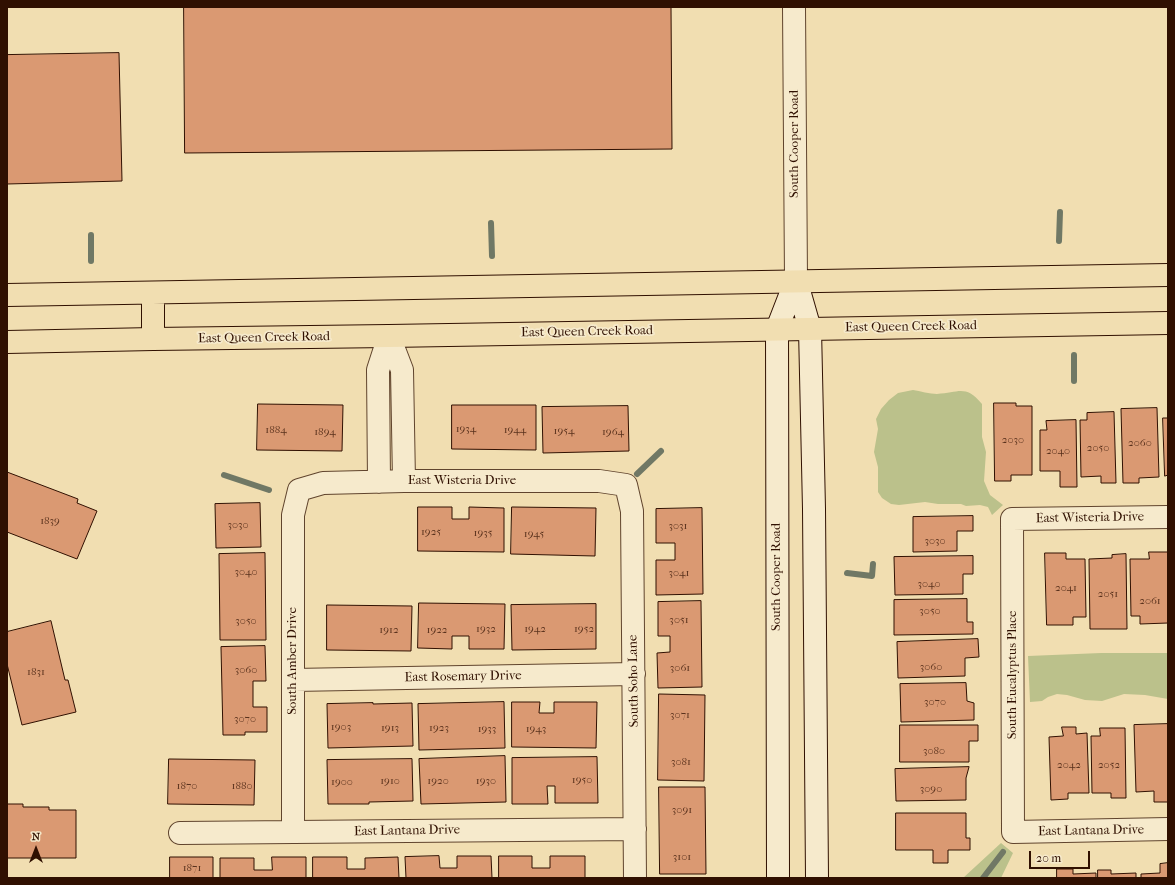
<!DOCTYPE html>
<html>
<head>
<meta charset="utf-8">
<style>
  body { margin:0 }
  #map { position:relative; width:1175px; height:885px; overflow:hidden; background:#f1deb1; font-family:"IM FELL French Canon",serif }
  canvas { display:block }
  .frame { position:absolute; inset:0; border:8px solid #301001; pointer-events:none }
  .north { position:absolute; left:16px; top:829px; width:40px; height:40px; -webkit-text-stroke:3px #f6eacc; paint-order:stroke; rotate:0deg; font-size:11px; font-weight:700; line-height:16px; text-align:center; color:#301001 }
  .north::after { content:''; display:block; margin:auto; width:14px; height:18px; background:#301001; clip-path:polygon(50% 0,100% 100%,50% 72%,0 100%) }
  .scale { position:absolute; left:1029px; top:851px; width:61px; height:18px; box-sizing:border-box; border:2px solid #301001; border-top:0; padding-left:5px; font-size:12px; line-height:14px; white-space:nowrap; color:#301001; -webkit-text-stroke:3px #f6eacc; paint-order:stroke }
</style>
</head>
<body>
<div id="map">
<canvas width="1175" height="885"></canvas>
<div class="frame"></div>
<div class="north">N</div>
<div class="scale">20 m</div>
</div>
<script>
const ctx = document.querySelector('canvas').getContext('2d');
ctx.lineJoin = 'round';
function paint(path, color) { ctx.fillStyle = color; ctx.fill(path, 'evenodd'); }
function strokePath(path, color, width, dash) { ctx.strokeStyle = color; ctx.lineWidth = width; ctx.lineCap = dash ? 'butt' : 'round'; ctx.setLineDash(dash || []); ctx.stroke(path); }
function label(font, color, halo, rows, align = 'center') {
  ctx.font = font + ' "IM FELL French Canon",serif'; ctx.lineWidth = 3.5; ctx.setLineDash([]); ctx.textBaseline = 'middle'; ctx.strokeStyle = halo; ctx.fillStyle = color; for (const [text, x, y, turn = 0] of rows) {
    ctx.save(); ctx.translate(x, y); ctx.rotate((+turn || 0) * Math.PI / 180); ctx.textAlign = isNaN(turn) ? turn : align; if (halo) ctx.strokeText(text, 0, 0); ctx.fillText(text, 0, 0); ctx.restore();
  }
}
paint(new Path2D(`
  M913,390C920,391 930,394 937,394C959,393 965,384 982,404V437L986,452L984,481L990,495L1003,505L992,515L988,507L980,505L966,506L961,504H938L925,502L899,505L891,504L882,498L878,492V467L874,452L878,429L876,419L881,409L889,400L898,393Z
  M1101,653H1168V699L1145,695L1124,694L1102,701L1085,700L1067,695L1057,694L1048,697L1042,701L1030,702L1028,656Z
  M1001,843L1013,853L1001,878H963Z`), '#bbc18b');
strokePath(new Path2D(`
  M491,223L492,256
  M91,235V261
  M1059,241L1060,212
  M1074,355V381
  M637,474L661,451
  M224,475L269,490
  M847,573L872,576L873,564
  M983,878L1003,852`), '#707865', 6);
const building = new Path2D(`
  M184,7H671L672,149L185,153Z
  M119,53L122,181L7,184V55Z
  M994,403H1016V406H1032V475H1011V481H995Z
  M258,404L343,405L342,451L257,450Z
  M452,405H536V450L452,449Z
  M628,406L629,451L543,453L542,407Z
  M1157,408L1159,477L1139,478V483H1123L1121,409Z
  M1114,412L1116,483H1101V476L1081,477L1080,420H1087V413Z
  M1163,418H1168V475L1165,476Z
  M1076,420L1077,487H1060V471H1040V430H1047L1046,421Z
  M7,472L78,499L77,503L97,511L77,559L7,532Z
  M260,503L261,547L216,548L215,504Z
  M418,507H452V519H469V507L504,508V552L418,551Z
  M512,507L596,508L595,556L511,554Z
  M702,508L703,594L656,595V560H675V543H656V509Z
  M973,516V531H957V551L913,552V517Z
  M1149,552H1168V623L1140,624V616H1131L1130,559H1149Z
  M265,553L266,640H220L219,554Z
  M1045,553H1066V559H1085L1086,617H1073V625H1047Z
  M1126,554L1127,629H1090L1089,559L1112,558V555Z
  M973,556V574H963V594L895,595L894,557Z
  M967,599V622H973V634L894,635V600Z
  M701,601L702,687L658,688L657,653L670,652V636H658V602Z
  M419,603L505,604L504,649H469V636H452V649L418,648Z
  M596,604V649L512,650L511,605Z
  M327,605L412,606L411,651L327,650Z
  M51,621L65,680H68L76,712L22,725L7,664V632Z
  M978,639L979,657L965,658V676L898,678L897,642Z
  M265,646L266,681H253V707H267V732H245V735H223L221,647Z
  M966,683L967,701L974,703V720L901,722L900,684Z
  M659,694L705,695L704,781L658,780Z
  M504,702L505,748L419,750L418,704Z
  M512,702H540L539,713H554V702H597L596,748L512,747Z
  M373,703V704L412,703L413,746L328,748L327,704Z
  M1168,724V802H1154V791L1136,792L1134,725Z
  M900,725H978V741H969V762H900Z
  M1062,727H1076V734L1087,733L1089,793H1068V799L1051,800L1049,737L1063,736Z
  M1100,728H1125L1126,798H1111V793H1092L1091,736H1100Z
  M505,756L506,802L421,804L419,759Z
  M597,757L598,803H555V786H547L548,804H512V758Z
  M169,759L255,760L254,805L168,804Z
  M412,759L413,801L369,802V804H328L327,760Z
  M969,767L966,778V800L896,801L895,769Z
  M659,787H705L706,874H660Z
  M7,804H23V807H49V810H76V858H7Z
  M896,813H966V838H970V850H948V863H933V850H896Z
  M439,856L440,868H457V856H491L492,878H406L405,857Z
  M499,856H532V868H550V856H585V878H499Z
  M170,857H213V878H170Z
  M272,857H306V878H220V858H254V870H272Z
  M313,857H347V869H365V858L398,857L399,878H313Z
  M1168,863V878H1141V874L1160,873V864Z
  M1057,869H1073V874L1096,873V878H1057Z
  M1098,870H1111V874L1136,873V878H1098Z`);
paint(building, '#da9972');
strokePath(building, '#301001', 1);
const street = new Path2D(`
  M794,7L796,280
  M389,336L402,370L404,481
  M379,482L378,370L389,336
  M1168,517L1012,519L1013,832L1168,829
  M293,680L634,674
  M293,832V515L299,490L323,483L404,481H599L626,485L632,511L635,878
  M180,833L635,829`);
const secondary = new Path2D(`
  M796,280L810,329L814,509L817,878
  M778,878L777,329L796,280`);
const primary = new Path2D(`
  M153,293V339
  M7,295L1168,275
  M7,342L153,339L389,336L1168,323`);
strokePath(street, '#60442d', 24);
strokePath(secondary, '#301001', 24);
strokePath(primary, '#301001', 24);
strokePath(street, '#f6eacc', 22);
strokePath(secondary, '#f6eacc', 22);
strokePath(primary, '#f1deb1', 22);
label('11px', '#5a321d', null, [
  ["1934",466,429],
  ["1884",276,430],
  ["1944",515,430],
  ["1954",564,431],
  ["1894",325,432],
  ["1964",613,432],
  ["2030",1013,440],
  ["2060",1140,443],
  ["2050",1098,448],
  ["2040",1058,451],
  ["1839",50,521],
  ["3030",238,525],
  ["3031",678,526],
  ["1925",431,532],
  ["1935",483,533],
  ["1945",534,534],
  ["3030",935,541],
  ["3040",246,572],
  ["3041",679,573],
  ["3040",929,584],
  ["2041",1066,588],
  ["2051",1108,594],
  ["2061",1150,601],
  ["3050",930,611],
  ["3051",679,620],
  ["3050",246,621],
  ["1932",486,629],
  ["1942",535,629],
  ["1952",584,629],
  ["1912",389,630],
  ["1922",437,630],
  ["3060",931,667],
  ["3061",680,668],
  ["3060",246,670],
  ["1831",36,672],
  ["3070",935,702],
  ["3071",680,715],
  ["3070",245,719],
  ["1903",341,727],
  ["1913",390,728],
  ["1923",439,728],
  ["1933",487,729],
  ["1943",536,729],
  ["3080",934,751],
  ["3081",681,762],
  ["2042",1069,765],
  ["2052",1109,765],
  ["1950",582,780],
  ["1910",390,781],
  ["1920",438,781],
  ["1930",486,781],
  ["1900",342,782],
  ["1870",187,786],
  ["1880",242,786],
  ["3090",931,789],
  ["3091",682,810],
  ["3101",682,857],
  ["1871",192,868]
]);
label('13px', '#301001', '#f6eacc', [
  ["South Cooper Road",795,144,-90],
  ["East Queen Creek Road",911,327,-1],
  ["East Queen Creek Road",587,332,-1],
  ["East Queen Creek Road",264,338,-1],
  ["East Wisteria Drive",462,481],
  ["East Wisteria Drive",1090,518,-1],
  ["South Cooper Road",777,577,-90],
  ["South Amber Drive",293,661,-90],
  ["South Eucalyptus Place",1013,675,-90],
  ["East Rosemary Drive",463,677,-1],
  ["South Soho Lane",634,681,-91],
  ["East Lantana Drive",407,831,-1],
  ["East Lantana Drive",1091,831,-1]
]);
</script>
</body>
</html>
